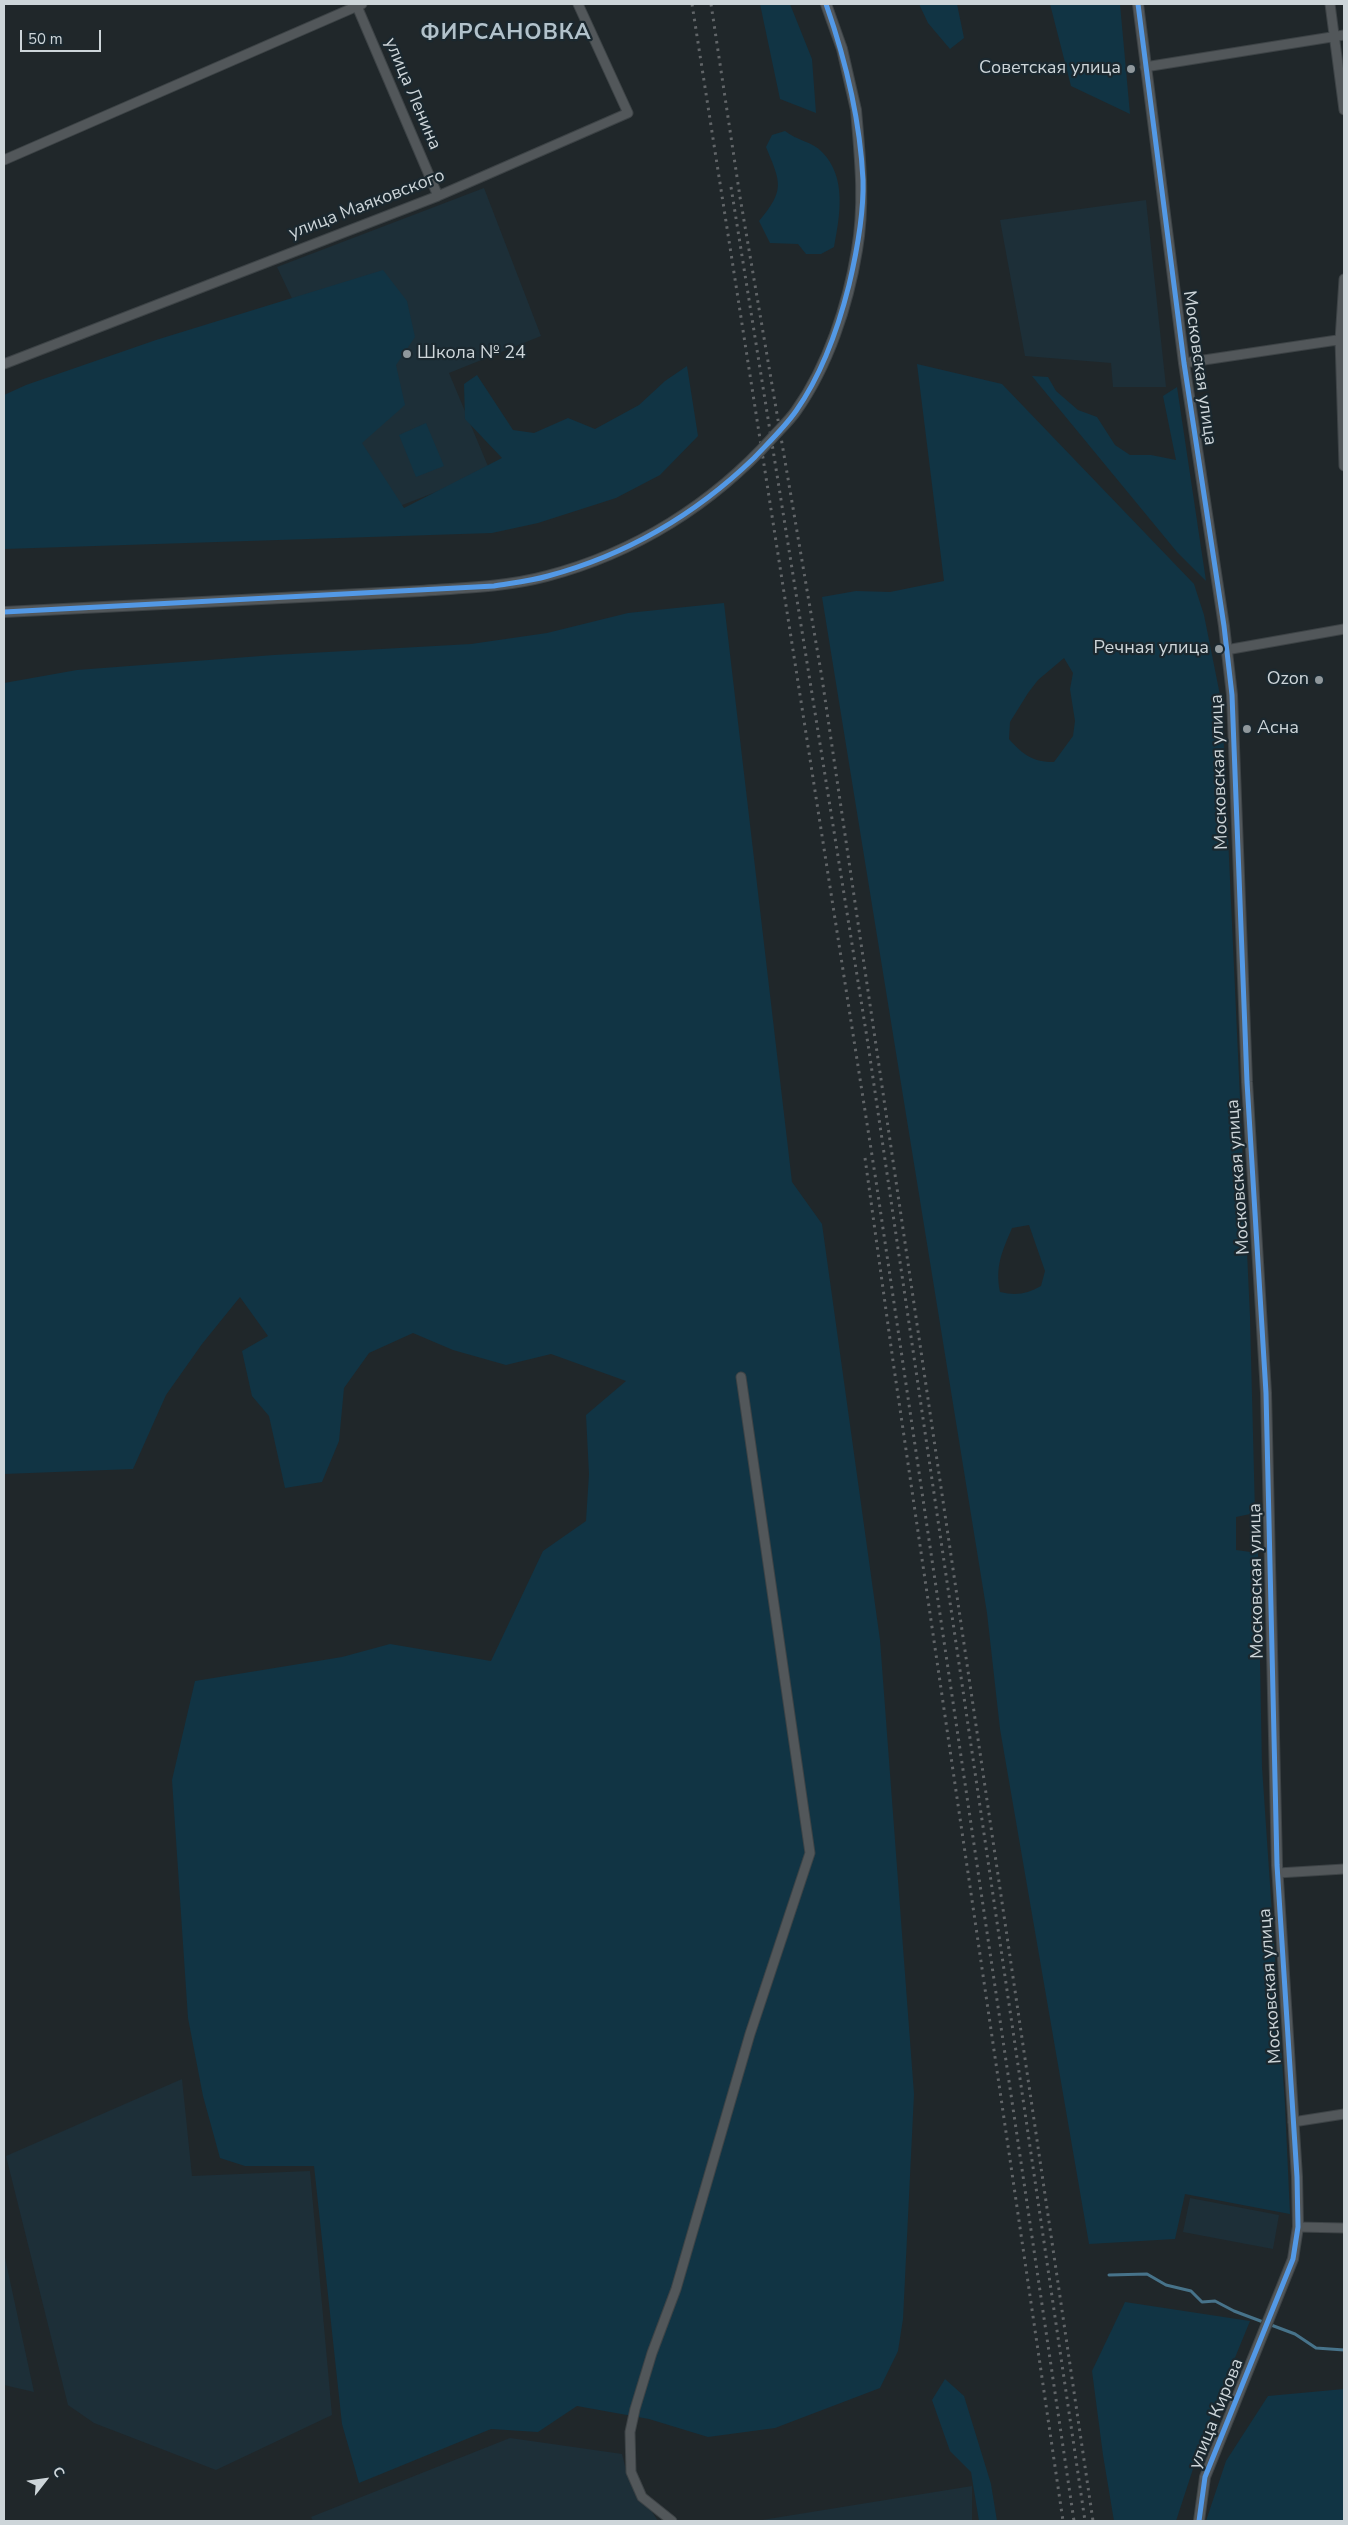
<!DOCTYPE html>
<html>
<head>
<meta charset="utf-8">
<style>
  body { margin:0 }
  #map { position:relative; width:1348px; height:2525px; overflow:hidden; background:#20272a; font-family:"Nunito Sans",sans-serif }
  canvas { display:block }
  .frame { position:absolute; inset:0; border:5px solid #cdd5d9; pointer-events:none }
  .north { position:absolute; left:20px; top:2455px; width:50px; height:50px; -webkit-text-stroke:4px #1b282f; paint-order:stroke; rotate:60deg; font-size:14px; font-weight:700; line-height:20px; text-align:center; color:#cdd5d9 }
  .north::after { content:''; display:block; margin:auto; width:18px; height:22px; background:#cdd5d9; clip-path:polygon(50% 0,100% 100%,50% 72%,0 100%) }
  .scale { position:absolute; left:20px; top:30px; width:81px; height:22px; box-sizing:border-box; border:2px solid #cdd5d9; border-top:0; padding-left:6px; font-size:15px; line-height:18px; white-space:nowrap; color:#cdd5d9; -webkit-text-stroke:4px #1b282f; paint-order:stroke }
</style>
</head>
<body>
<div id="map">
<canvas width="1348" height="2525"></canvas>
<div class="frame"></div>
<div class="north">С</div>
<div class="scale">50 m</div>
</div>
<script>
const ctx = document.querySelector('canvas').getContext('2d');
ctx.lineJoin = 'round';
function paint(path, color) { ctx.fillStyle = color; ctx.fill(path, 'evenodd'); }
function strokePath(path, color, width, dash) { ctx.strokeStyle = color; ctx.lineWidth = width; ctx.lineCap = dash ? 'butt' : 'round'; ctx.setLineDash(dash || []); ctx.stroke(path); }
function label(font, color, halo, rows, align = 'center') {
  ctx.font = font + ' "Nunito Sans",sans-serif'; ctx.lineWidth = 4.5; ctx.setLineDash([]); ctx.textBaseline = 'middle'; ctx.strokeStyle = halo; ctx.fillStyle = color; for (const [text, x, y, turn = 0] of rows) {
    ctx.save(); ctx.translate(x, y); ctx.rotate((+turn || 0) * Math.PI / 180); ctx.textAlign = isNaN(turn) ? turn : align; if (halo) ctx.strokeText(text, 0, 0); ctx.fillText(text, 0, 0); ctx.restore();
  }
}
paint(new Path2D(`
  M484,188L541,336L449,373L490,471L392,509L277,267Z
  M1146,200L1166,387H1113L1111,363L1025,356L1000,220Z
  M182,2079L192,2176L310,2171L332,2415L216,2470L94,2423L68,2405L6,2156Z
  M1190,2198L1279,2215L1273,2249L1183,2232Z
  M4,2253L34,2392L4,2385Z
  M510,2438L622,2454L627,2474L658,2521H313L311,2517Z
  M972,2486V2521L762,2520Z`), '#1d2f38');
paint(new Path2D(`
  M760,4H790L812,59L816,113L780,99Z
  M919,4H957L964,38L950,49L928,23Z
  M1050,4H1120L1130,114L1071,86Z
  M785,131C796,140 813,142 822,152C847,177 840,216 834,247L821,254H806L798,244L770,243L759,221C785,190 781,183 766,147L772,135Z
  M383,270L407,301L415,337L396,365L405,405L362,443L404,508L502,458L465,419L464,384L477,375L513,430L534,433L568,418L595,429L639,405L665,381L687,366L698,436L660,475L616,498L538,523L492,533L4,549V395L26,385L156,340Z
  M917,364L1002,384L1194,584L1204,615L1222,705L1250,1317L1255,1513L1236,1517V1550L1258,1553L1262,1767L1285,2105L1290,2214L1185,2194L1175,2239L1089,2244L1000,1729L987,1613L822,597L856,591L890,592L944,581ZM1064,658L1073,673L1070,689L1075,721L1073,736L1054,762C1033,762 1023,755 1009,739L1010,722L1028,693L1038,680ZM1029,1225L1045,1271L1041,1286C1027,1294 1016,1296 1000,1292C995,1266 1002,1252 1012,1228Z
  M1032,376L1048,377L1056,391L1078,410L1097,417L1115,445L1130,455H1151L1176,460L1163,396L1177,387L1206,581L1177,552Z
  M426,423L444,466L416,477L399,435Z
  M724,603L792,1182L822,1224L880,1640L914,2094L903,2319L898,2351L880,2388L775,2428L708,2437L649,2419L577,2406L538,2432L491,2429L359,2483L342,2424L314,2166H245L220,2158L203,2096L188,2018L172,1780L195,1681L342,1657L390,1644L491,1661L543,1551L586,1521L589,1474L586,1415L626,1381L551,1354L506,1365L453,1350L413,1333L369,1353L344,1388L339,1441L322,1482L285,1488L269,1416L252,1396L242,1351L268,1336L240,1297L202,1344L166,1395L133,1469L4,1474V683L77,670L274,655L471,644L547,633L628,613Z
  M1125,2302L1250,2321L1207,2426L1176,2521H1114L1103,2455L1092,2371Z
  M945,2379L964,2396L991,2484L997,2521H979L971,2472L950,2451L932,2400Z
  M1344,2389V2521H1206L1226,2461L1268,2396Z`), '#113444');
strokePath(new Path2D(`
  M1109,2275L1147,2274L1166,2285L1191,2291L1202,2302L1215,2301L1234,2311L1295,2334L1316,2348L1344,2350`), '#47738a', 3);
const minor = new Path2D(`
  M356,4L438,196
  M1330,4L1344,110
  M1145,67L1344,35
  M4,160L362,4
  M1344,279L1340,340L1344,466
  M1184,363L1344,339
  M4,364L438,196L628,113L578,4
  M1226,650L1344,629
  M1278,1873L1344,1869
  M1293,2122L1344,2114
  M1298,2227L1344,2228
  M672,2521L642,2497L631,2472L630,2432L635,2409L652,2353L676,2289L750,2034L810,1853L741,1377`);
const tertiary = new Path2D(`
  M826,4L842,49L856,110
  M1138,4L1184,363L1224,626L1232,695L1247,1082L1266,1393L1277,1865L1297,2177L1298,2227L1293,2259L1205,2477L1199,2521
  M4,612L420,591`);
strokePath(minor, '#3d4346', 11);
strokePath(tertiary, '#3d4346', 12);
strokePath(minor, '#52575a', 9);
strokePath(tertiary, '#52575a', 10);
strokePath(new Path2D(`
  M692,4L876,1181L1074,2521
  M711,4L740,197L822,678L1093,2521
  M731,187L868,1044L1085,2521
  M865,1158L893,1361L1063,2521`), '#616568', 3, [2.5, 5]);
const tertiaryBridge = new Path2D(`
  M420,591C462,588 506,587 547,576C635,553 713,504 773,437C780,429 789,421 796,411C828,366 848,305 857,250C865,203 860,157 856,110`);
strokePath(tertiaryBridge, '#3d4346', 12, []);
strokePath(tertiaryBridge, '#52575a', 10);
strokePath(new Path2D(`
  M1138,4L1184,363L1224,626L1232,695L1247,1082L1266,1393L1277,1865L1297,2177L1298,2227L1293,2259L1205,2477L1199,2521
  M4,612L494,586C512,583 531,581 548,576C626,555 696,514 754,458C768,443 784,428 796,411C822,374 838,329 849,285C857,251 864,215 863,180C860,119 846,61 826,4`), '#5399e6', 5);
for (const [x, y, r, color] of [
  [1131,69,5,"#90989c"],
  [407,354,5,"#90989c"],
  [1219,649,5,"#90989c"],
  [1319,680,5,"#90989c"],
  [1247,729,5,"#90989c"]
]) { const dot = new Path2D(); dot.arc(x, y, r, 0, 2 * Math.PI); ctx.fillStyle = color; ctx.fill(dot); strokePath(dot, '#1b282f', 2); }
label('18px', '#cdd5d9', '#1b282f', [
  ["Советская улица",1121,69],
  ["Школа № 24",417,354,"left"],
  ["Речная улица",1209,649],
  ["Ozon",1309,680],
  ["Асна",1257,729,"left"]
], 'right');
label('18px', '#cdd5d9', '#1b282f', [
  ["улица Ленина",412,94,67],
  ["улица Маяковского",367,205,-21],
  ["Московская улица",1199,368,82],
  ["Московская улица",1220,772,-92],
  ["Московская улица",1239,1177,-94],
  ["Московская улица",1257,1581,-91],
  ["Московская улица",1271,1986,-94],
  ["улица Кирова",1217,2414,-68]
]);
ctx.letterSpacing = '1px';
label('bold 22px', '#b2c2cb', '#1b282f', [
  ["ФИРСАНОВКА",506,34]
]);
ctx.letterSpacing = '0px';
</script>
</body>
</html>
